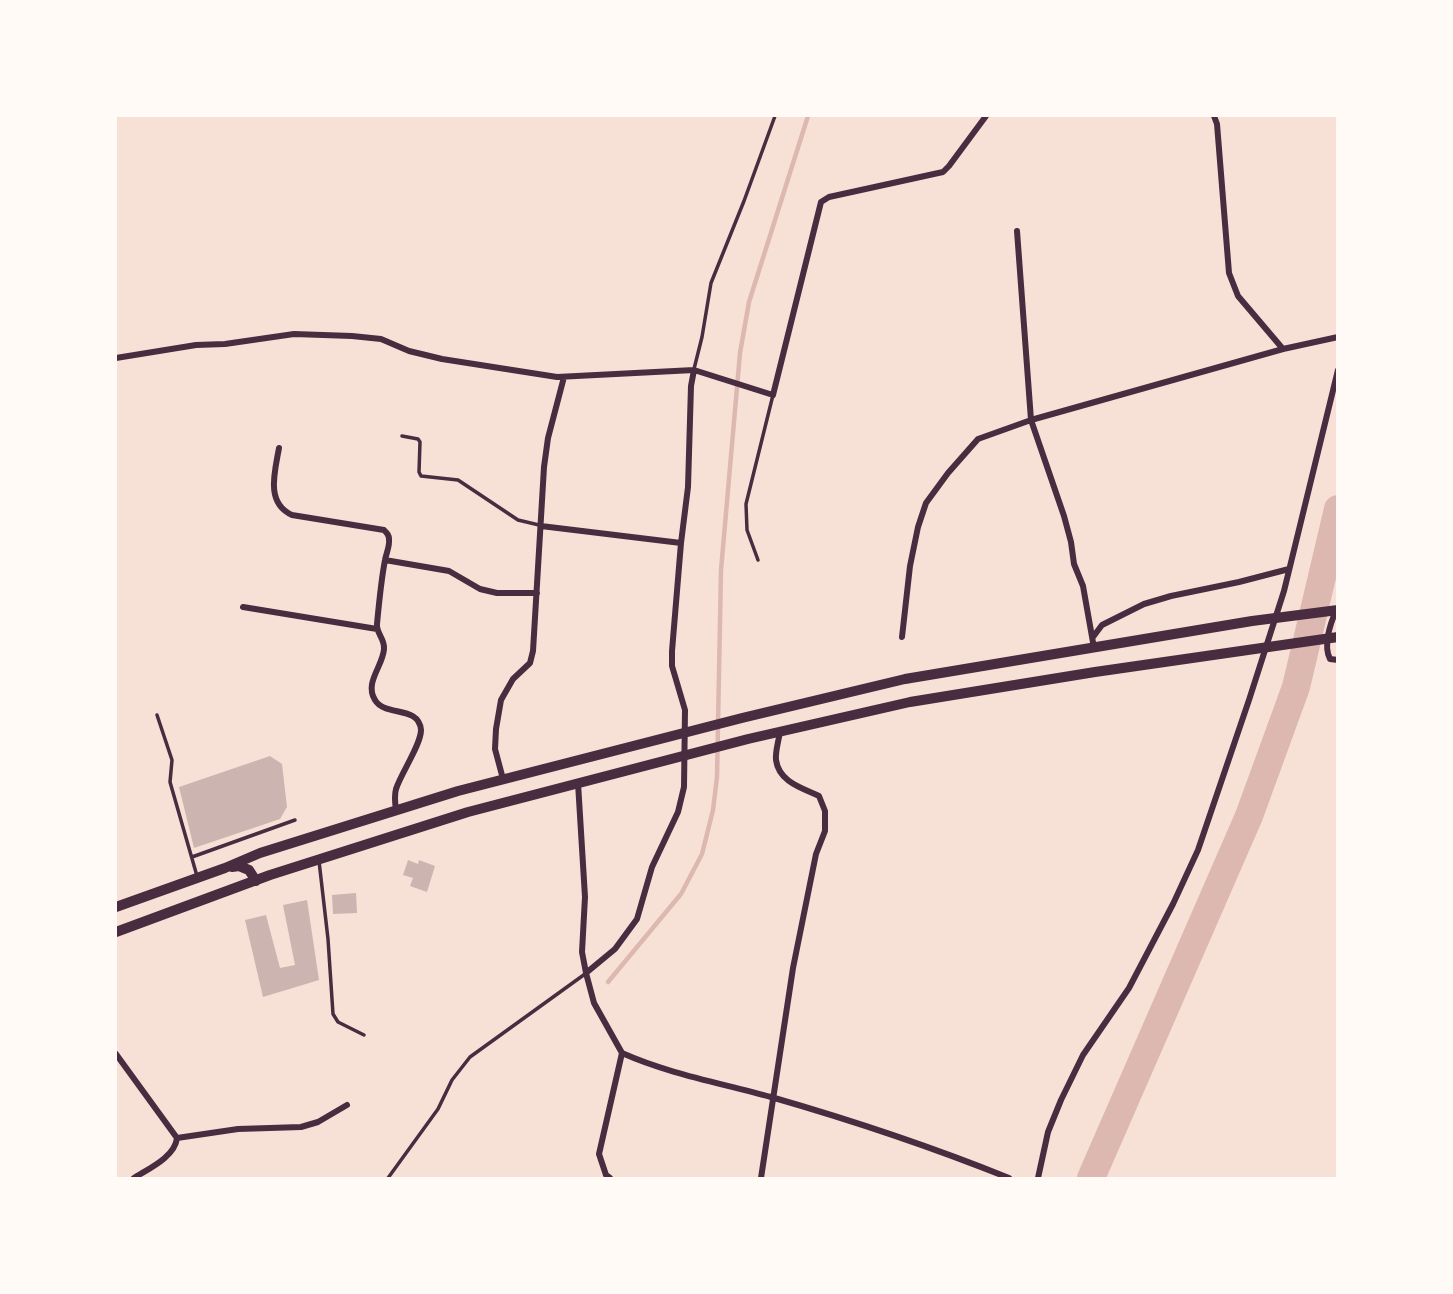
<!DOCTYPE html>
<html>
<head>
<meta charset="utf-8">
<style>
  body { margin:0 }
  #map { position:relative; width:1453px; height:1294px; overflow:hidden; background:#f7e1d7; font-family:Roboto,sans-serif }
  canvas { display:block }
  .frame { position:absolute; inset:0; border:117px solid #fffaf5; pointer-events:none }
</style>
</head>
<body>
<div id="map">
<canvas width="1453" height="1294"></canvas>
<div class="frame"></div>
</div>
<script>
const ctx = document.querySelector('canvas').getContext('2d');
ctx.lineJoin = 'round';
function strokePath(path, color, width, dash) { ctx.strokeStyle = color; ctx.lineWidth = width; ctx.lineCap = dash ? 'butt' : 'round'; ctx.setLineDash(dash || []); ctx.stroke(path); }
function paint(path, color) { ctx.fillStyle = color; ctx.fill(path, 'evenodd'); }
strokePath(new Path2D(`
  M608,982L681,894L702,854L713,810L717,777L721,570L740,353L749,302L808,116`), '#dcb8b0', 4.5);
strokePath(new Path2D(`
  M1091,1178L1249,816L1296,687L1338,509`), '#dcb8b0', 28);
paint(new Path2D(`
  M270,756L282,764L287,807L280,819L194,848L179,787Z
  M408,860L418,864L419,860L435,866L427,892L410,886L413,878L403,875Z
  M356,893L357,913L333,914L332,895Z
  M307,900L319,980L263,997L245,920L266,915L280,968L295,965L283,905Z`), '#ccb4b1');
strokePath(new Path2D(`
  M694,369L702,337L711,283L744,201L775,116
  M402,436L418,439L420,442L419,472L421,476L458,480L518,520L539,525
  M758,560L747,530L746,504L773,395
  M157,715L172,760L170,782L197,876
  M192,857L295,820
  M319,861L328,939L333,1014L338,1022L364,1035
  M388,1178L438,1109L452,1080L470,1057L585,974`), '#4a2c40', 3.5);
strokePath(new Path2D(`
  M1214,116L1217,124L1229,273L1238,296L1283,349
  M1017,231L1031,420L1064,516L1071,542L1074,564L1083,586L1094,648
  M116,358L196,345L225,344L294,334L352,336L381,339L409,351L442,359L557,377L694,370L773,395L821,202L829,197L943,172L949,166L986,116
  M279,448C275,471 265,503 292,515L384,530C387,533 389,535 389,539C390,546 386,554 385,560C381,581 379,603 377,624C376,633 385,639 384,649C383,666 364,683 375,700C385,717 419,705 421,730C421,745 401,773 396,789C394,796 395,803 396,810
  M541,526L681,543
  M385,560L449,571L480,589L497,593H537
  M243,607L377,629
  M1336,611C1330,624 1323,646 1330,659L1338,660
  M902,637L910,566L918,527L926,503L948,473L978,439L1031,420L1283,349L1338,337
  M1093,637L1102,625L1144,604L1171,596L1239,582L1289,569
  M503,779L495,749L496,729L501,700L513,679L530,663L533,651L544,467L548,438L564,377
  M578,783L585,897L582,952L586,973L594,1003L622,1053C669,1074 721,1083 771,1097C851,1120 932,1147 1009,1178
  M586,973L615,949L637,919L652,867L678,812L684,787L685,710L672,666V651L681,543L688,487L691,386L694,370
  M116,1054L177,1138C175,1157 148,1169 134,1178
  M177,1138L238,1129L301,1127L318,1122L347,1105
  M610,1178L606,1175L599,1154L622,1053
  M761,1178L793,968L816,854L825,831V811L819,796C802,788 779,782 776,760C775,751 779,740 780,731
  M1038,1178L1048,1132L1061,1100L1083,1055L1129,988L1173,904L1198,850L1249,700L1284,591L1338,370`), '#4a2c40', 6);
strokePath(new Path2D(`
  M232,867L239,866L249,870L256,881
  M116,907L225,868L260,853L458,791L742,718L905,679L1252,621L1338,610
  M116,932L270,875L468,812L748,739L910,702L1095,672L1338,637`), '#4a2c40', 10);
</script>
</body>
</html>
